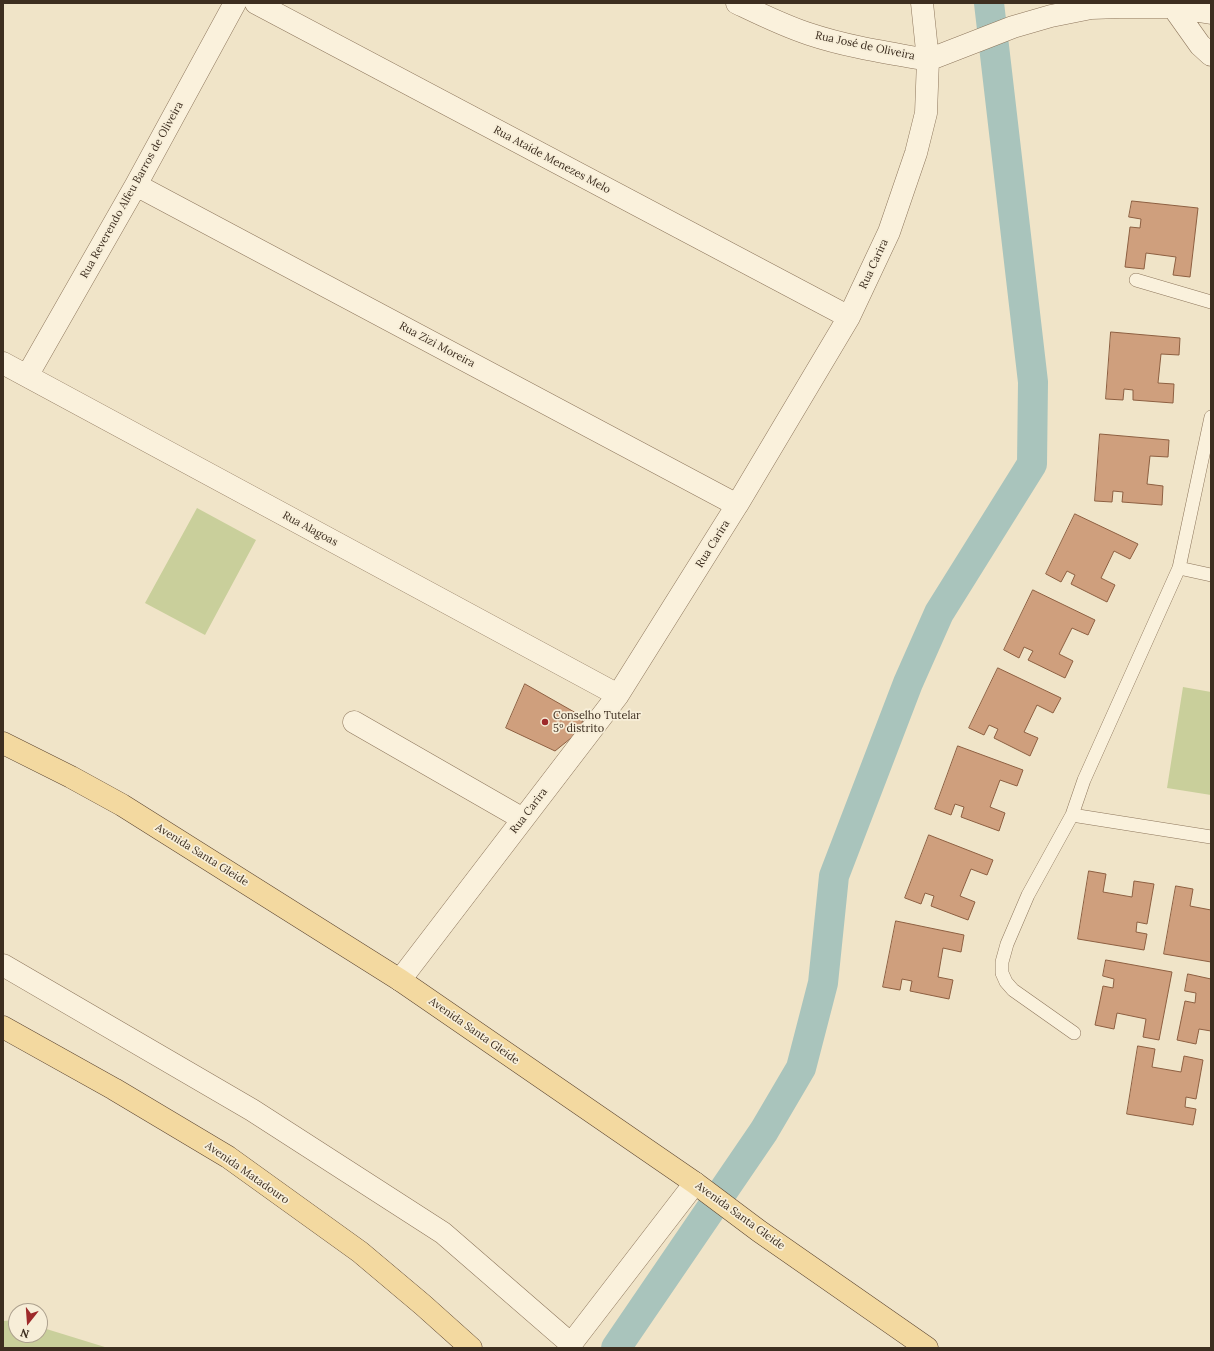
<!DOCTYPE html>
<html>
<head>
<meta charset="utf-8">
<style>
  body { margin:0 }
  #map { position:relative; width:1214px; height:1351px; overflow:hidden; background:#f0e4c8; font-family:Lora,serif }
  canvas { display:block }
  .frame { position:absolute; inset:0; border:4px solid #3d2e20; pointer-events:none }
  .north { position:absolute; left:8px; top:1303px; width:40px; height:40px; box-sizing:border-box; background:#f7eed8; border:1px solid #ada18e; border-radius:50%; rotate:197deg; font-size:11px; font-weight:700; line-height:16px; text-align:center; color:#3d2e20 }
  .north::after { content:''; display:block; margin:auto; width:14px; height:18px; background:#9e2a2b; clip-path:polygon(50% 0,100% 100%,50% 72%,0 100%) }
</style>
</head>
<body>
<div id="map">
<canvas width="1214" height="1351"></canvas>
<div class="frame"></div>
<div class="north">N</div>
</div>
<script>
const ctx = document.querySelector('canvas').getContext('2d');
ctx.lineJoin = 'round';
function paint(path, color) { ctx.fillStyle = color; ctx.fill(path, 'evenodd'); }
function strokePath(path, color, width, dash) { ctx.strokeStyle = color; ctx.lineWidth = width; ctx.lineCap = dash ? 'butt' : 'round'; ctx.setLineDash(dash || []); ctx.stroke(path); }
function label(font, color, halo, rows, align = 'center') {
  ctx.font = font + ' Lora,serif'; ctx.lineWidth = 3.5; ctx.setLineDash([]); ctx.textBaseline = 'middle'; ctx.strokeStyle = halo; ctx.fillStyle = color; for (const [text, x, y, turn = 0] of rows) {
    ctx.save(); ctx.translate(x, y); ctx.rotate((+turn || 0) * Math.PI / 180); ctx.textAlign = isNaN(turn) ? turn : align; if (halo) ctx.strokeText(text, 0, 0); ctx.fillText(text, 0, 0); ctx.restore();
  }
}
paint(new Path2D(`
  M197,508L256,540L205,635L145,603Z
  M1183,687L1211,692V795L1167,788Z
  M16,1320V1335H40V1327L108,1348H3V1321Z`), '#c9cf9b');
strokePath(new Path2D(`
  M616,1348L764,1131L801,1068L823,983L834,876L908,683L939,613L1032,464L1033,382L989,3`), '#a9c4bc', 30);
const building = new Path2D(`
  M1132,201L1198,208L1190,277L1173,275L1176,257L1146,253L1144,269L1125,267L1130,227L1140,228L1141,219L1129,217Z
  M1111,332L1180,338L1179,355L1161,354L1158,383L1174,384L1173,403L1133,400V390L1124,389L1123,400L1106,399Z
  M1100,434L1169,440L1168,457L1150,456L1147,484L1163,486L1162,505L1122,502L1123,492L1113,491L1112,502L1095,501Z
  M1075,514L1138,544L1130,559L1114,551L1101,578L1115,585L1107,602L1071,584L1075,575L1067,571L1061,582L1046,574Z
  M1033,590L1095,620L1088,635L1072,628L1059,654L1073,661L1065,678L1028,660L1033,651L1024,647L1019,658L1004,650Z
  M998,668L1061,698L1053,713L1037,705L1024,732L1038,738L1030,756L994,738L998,729L989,725L984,735L969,728Z
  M525,684L583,717L581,730L555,751L506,728Z
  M958,746L1023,770L1017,786L1000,780L990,807L1005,813L999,831L961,817L964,807L955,804L951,815L935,809Z
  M929,835L993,860L987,875L971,869L960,896L975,902L968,920L931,906L934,896L925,893L921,904L905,898Z
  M1089,871L1106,874L1103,892L1132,897L1134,881L1154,884L1147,924L1137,922L1136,932L1147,934L1144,950L1078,939Z
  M1176,886L1193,889L1190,906L1211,910V962L1164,954Z
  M896,921L964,935L961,952L943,948L938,977L953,980L949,999L910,991L912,981L902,979L900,990L883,987Z
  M1106,960L1172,972L1159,1040L1143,1037L1146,1019L1117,1013L1114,1029L1095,1025L1103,986L1113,988L1114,979L1103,976Z
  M1188,974L1211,979V1031L1199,1029L1196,1044L1177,1040L1185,1001L1195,1003L1196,993L1185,991Z
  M1138,1046L1155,1049L1152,1067L1181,1072L1184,1056L1203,1060L1196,1099L1186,1097L1185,1107L1196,1109L1193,1125L1127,1114Z`);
paint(building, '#cf9f7d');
strokePath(building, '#8d5f41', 1);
const service = new Path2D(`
  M1136,280L1211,302
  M1179,568L1211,417
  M1072,815L1211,837
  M1074,1033L1013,990L1006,982L1002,973V962L1007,944L1028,895L1072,815L1084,780L1179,568L1211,575`);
const minor = new Path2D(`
  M256,3L849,317
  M737,3C760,14 784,26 809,34C848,47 889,53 928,60
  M1173,7L1200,45L1211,55
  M928,60L1013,27L1051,16L1091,8L1120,7H1173L1211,13
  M136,185L737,505
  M3,363L618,695
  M27,376L136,185L235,3
  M354,722L523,819
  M3,965L252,1110L443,1233L571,1344L695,1183
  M400,980L618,695L737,505L849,317L889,232L916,153L926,113L928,60L922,3`);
const primary = new Path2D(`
  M3,743L71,777L122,805L400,980L695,1183L759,1231L927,1348
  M3,1027L114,1089L228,1157L360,1252L423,1305L471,1348`);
strokePath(service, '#8d765c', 14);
strokePath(minor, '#8d765c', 23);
strokePath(primary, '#5b4430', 23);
strokePath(service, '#faf1dc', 13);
strokePath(minor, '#faf1dc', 22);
strokePath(primary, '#f3d9a0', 22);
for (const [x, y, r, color] of [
  [545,722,4,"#9e2a2b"]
]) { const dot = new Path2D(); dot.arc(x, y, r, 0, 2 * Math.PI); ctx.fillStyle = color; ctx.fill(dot); strokePath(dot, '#f7eed8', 1.5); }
label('11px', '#3d2e20', '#f7eed8', [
  ["Rua José de Oliveira",865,46,12],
  ["Rua Ataíde Menezes Melo",552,160,28],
  ["Rua Reverendo Alfeu Barros de Oliveira",132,190,-61],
  ["Rua Carira",874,264,-65],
  ["Rua Zizi Moreira",437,345,28],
  ["Rua Alagoas",310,529,28],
  ["Rua Carira",713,544,-58],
  ["Rua Carira",529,811,-53],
  ["Avenida Santa Gleide",202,855,32],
  ["Avenida Santa Gleide",474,1031,35],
  ["Avenida Matadouro",247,1173,35],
  ["Avenida Santa Gleide",740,1216,36]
]);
label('11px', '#3d2e20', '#f7eed8', [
  ["Conselho Tutelar",553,716],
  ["5º distrito",553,729]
], 'left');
</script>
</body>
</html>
